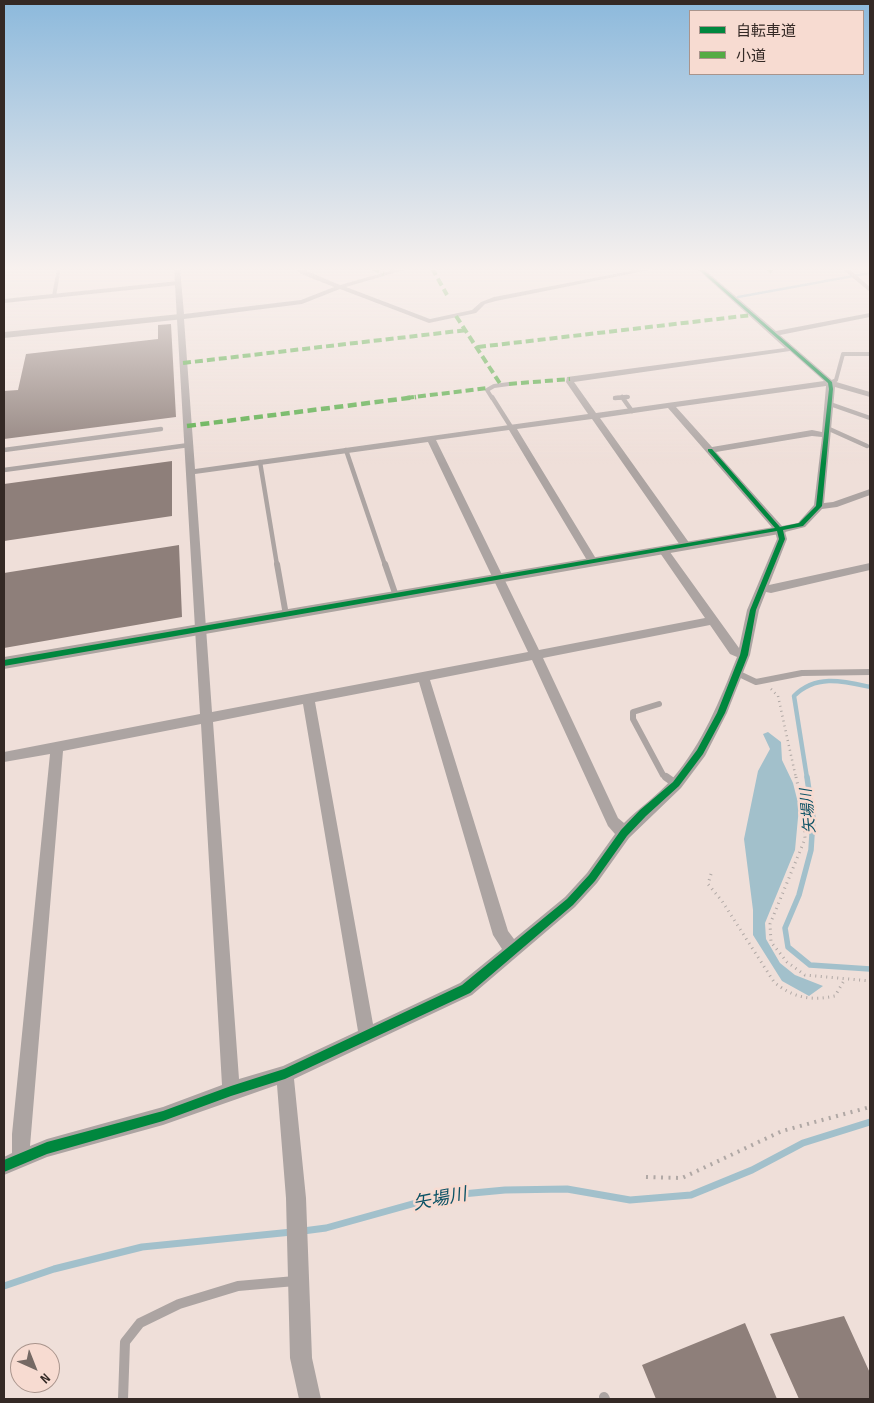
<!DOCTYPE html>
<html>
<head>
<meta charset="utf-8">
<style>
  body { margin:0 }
  #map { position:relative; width:874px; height:1403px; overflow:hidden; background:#efdfd9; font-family:"Sofia Sans Condensed","Noto Sans JP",sans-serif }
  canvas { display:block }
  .frame { position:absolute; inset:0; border:5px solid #342925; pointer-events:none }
  .legend { position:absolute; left:689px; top:10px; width:175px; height:65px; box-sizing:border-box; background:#f7dbd1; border:1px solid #a9948c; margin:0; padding:6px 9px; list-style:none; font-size:15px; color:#342925 }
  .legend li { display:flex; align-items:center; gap:10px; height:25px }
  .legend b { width:25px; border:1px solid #a9948c }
  .north { position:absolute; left:10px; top:1343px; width:50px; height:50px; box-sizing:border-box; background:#f7dbd1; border:1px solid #a9948c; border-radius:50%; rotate:136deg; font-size:14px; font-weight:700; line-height:20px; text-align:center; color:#342925 }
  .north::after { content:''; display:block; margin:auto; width:18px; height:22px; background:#756964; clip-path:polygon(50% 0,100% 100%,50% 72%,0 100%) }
</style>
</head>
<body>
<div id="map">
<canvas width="874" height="1403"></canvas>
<div class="frame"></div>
<ul class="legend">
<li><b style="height:6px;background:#00873e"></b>自転車道</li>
<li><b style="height:6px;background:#54ab44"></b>小道</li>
</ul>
<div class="north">N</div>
</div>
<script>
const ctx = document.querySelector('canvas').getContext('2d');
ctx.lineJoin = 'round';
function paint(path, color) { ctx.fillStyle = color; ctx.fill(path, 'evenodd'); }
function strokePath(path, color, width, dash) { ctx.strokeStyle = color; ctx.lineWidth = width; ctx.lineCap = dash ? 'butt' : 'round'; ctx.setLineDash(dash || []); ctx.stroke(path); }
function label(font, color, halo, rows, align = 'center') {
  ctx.font = font + ' "Sofia Sans Condensed","Noto Sans JP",sans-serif'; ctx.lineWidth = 5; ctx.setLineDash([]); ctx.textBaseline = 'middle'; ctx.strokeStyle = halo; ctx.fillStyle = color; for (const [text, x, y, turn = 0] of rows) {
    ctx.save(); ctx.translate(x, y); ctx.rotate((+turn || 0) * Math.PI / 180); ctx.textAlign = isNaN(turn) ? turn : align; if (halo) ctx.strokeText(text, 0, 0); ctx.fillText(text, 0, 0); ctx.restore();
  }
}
paint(new Path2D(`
  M768,732L781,742L782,760L793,783L799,807L795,850L765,923L766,939L780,963L795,975L823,986L809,996L782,981L753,935V910L744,839L758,771L770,749L763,734Z`), '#a2c0cb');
strokePath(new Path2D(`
  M738,297L870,273`), '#a2c0cb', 2.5);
strokePath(new Path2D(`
  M807,778L794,696C816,674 843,681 870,687`), '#a2c0cb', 4.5);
strokePath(new Path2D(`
  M807,777L813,818L811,850L799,895L785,928L788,947L810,965L870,969`), '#a2c0cb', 5.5);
strokePath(new Path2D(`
  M303,1231L326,1228L441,1196L505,1190L567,1189L630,1200L691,1195L752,1170L803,1143L870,1122
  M4,1286L54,1269L142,1247L292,1232`), '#a2c0cb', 7);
paint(new Path2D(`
  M171,324L176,417L4,439V391L18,390L26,354L158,339V325Z
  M172,461V516L4,541V484Z
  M179,545L182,617L4,648V573Z
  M844,1316L870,1373V1399H799L770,1334Z
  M745,1323L777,1399H656L642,1365Z`), '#8e7f7a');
strokePath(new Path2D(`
  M771,689L778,696L796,778`), '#b0a8a5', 2.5, [1, 4]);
strokePath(new Path2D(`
  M796,777L804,812L805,839L770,924L771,942L787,962L805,975L870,981
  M711,874L708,884L722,901L774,982C793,998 811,1001 835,996L845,979`), '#b0a8a5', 3, [1, 4.5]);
strokePath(new Path2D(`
  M646,1177L682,1178L782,1131L870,1107`), '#b0a8a5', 4, [2, 5.5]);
strokePath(new Path2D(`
  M54,296L59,268
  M4,301L178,283
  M830,383L836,380L843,354H870
  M492,398L487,390L494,386L509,384
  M615,398L628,397`), '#aca4a2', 4);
strokePath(new Path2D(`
  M492,397L511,427
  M622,397L632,411
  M615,398L627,397
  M830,404L870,418
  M827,428L867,446
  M4,450L161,429
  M346,450L385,565
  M260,462L277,565
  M4,470L189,445`), '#aca4a2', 4.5);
strokePath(new Path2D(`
  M277,564L286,615
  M385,564L396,596
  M737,673L756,682L802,673L870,672
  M659,704L633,712V719L663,775L668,778`), '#aca4a2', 6);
strokePath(new Path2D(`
  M666,777L676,784`), '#aca4a2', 8);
strokePath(new Path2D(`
  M604,1397L605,1399
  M123,1399L125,1342L140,1323L179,1304L238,1286L295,1281`), '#aca4a2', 10);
paint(new Path2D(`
  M174,268H180L184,314L301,300L334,287L301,274L293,268H300L340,285L400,268H411L346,287L430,319L472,310L481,302L494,297L646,268H659L496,301L485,304L476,313L429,323L340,289L302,304L184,319L195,469L588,414L566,382L567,377L785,348L696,268H703L776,331L870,313V317L780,335L833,381L870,392V397L835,387L824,503L833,502L870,489V495L837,507L822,509L805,527L785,532L787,539L769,585L870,563V570L771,593L766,592L759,610L750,655L727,713L705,756L681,788L629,838L597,883L575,907L472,995L294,1079L306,1198L312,1358L321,1399H299L290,1358L286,1198L277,1085L163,1125L47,1157L4,1175V1157L12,1153V1134L50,754L4,762V752L200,714ZM790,351L824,381L596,413L574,382ZM826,386L822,432L812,430L712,447L676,407ZM668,408L775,531L777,539L747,610L739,648L667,548L663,547L658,550L705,618L539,650L436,440L509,430L588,562L593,565L598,562L517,429L592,419L682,548L686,549L691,546L690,544L600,418ZM812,436L822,437L814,505L798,523L782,526L716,452ZM428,442L528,652L212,712L195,474ZM710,625L730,654L737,657C720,700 703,743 672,779C658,795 639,808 624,823L618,818L543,658ZM532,660L608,826L615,834L587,873L565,897L514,939L508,931L430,680ZM419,682L493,935L502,949L460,983L373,1024L315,702ZM303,704L358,1031L283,1066L239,1079L213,722ZM201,724L222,1085L163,1107L47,1139L30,1146L63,751Z
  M841,268H848L870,287V292Z`), '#aca4a2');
paint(new Path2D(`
  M180,314L185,317L184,319L4,338V332Z
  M780,526L787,530L785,533L4,669V657Z`), '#aca4a0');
strokePath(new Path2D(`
  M372,268L384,274
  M432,268L447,295
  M767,268L772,272
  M456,316L501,385
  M478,347L752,315
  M183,363L467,330
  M509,384L570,379
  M406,398L488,388`), '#54ab44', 4, [8, 4]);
strokePath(new Path2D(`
  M187,426L416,397`), '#54ab44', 4.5, [9, 4.5]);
paint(new Path2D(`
  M697,268H701L832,382L833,389L822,506L803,526L783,530L785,539L756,610L748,655L725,713L703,754L679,786L646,816L627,836L595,881L573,905L470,993L285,1079L231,1096L163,1121L47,1154L4,1172V1160L47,1142L163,1111L231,1086L284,1069L462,985L567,899L589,875L621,830L640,810L673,782L697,750L717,713L740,655L750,610L779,539L777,531L4,666V660L775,528L708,451V449H712L780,527L799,523L816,506L829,389L828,383Z`), '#00873e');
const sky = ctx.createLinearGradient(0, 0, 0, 464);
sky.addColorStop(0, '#8cb9dc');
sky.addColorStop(0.58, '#f8f1ee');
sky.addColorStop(1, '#f8f1ee00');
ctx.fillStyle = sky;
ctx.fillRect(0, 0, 874, 464);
label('italic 15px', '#0c5265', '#f7dbd1', [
  ["矢場川",809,811,-95]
]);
label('italic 18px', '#0c5265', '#f7dbd1', [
  ["矢場川",440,1200,-11]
]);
</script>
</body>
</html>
